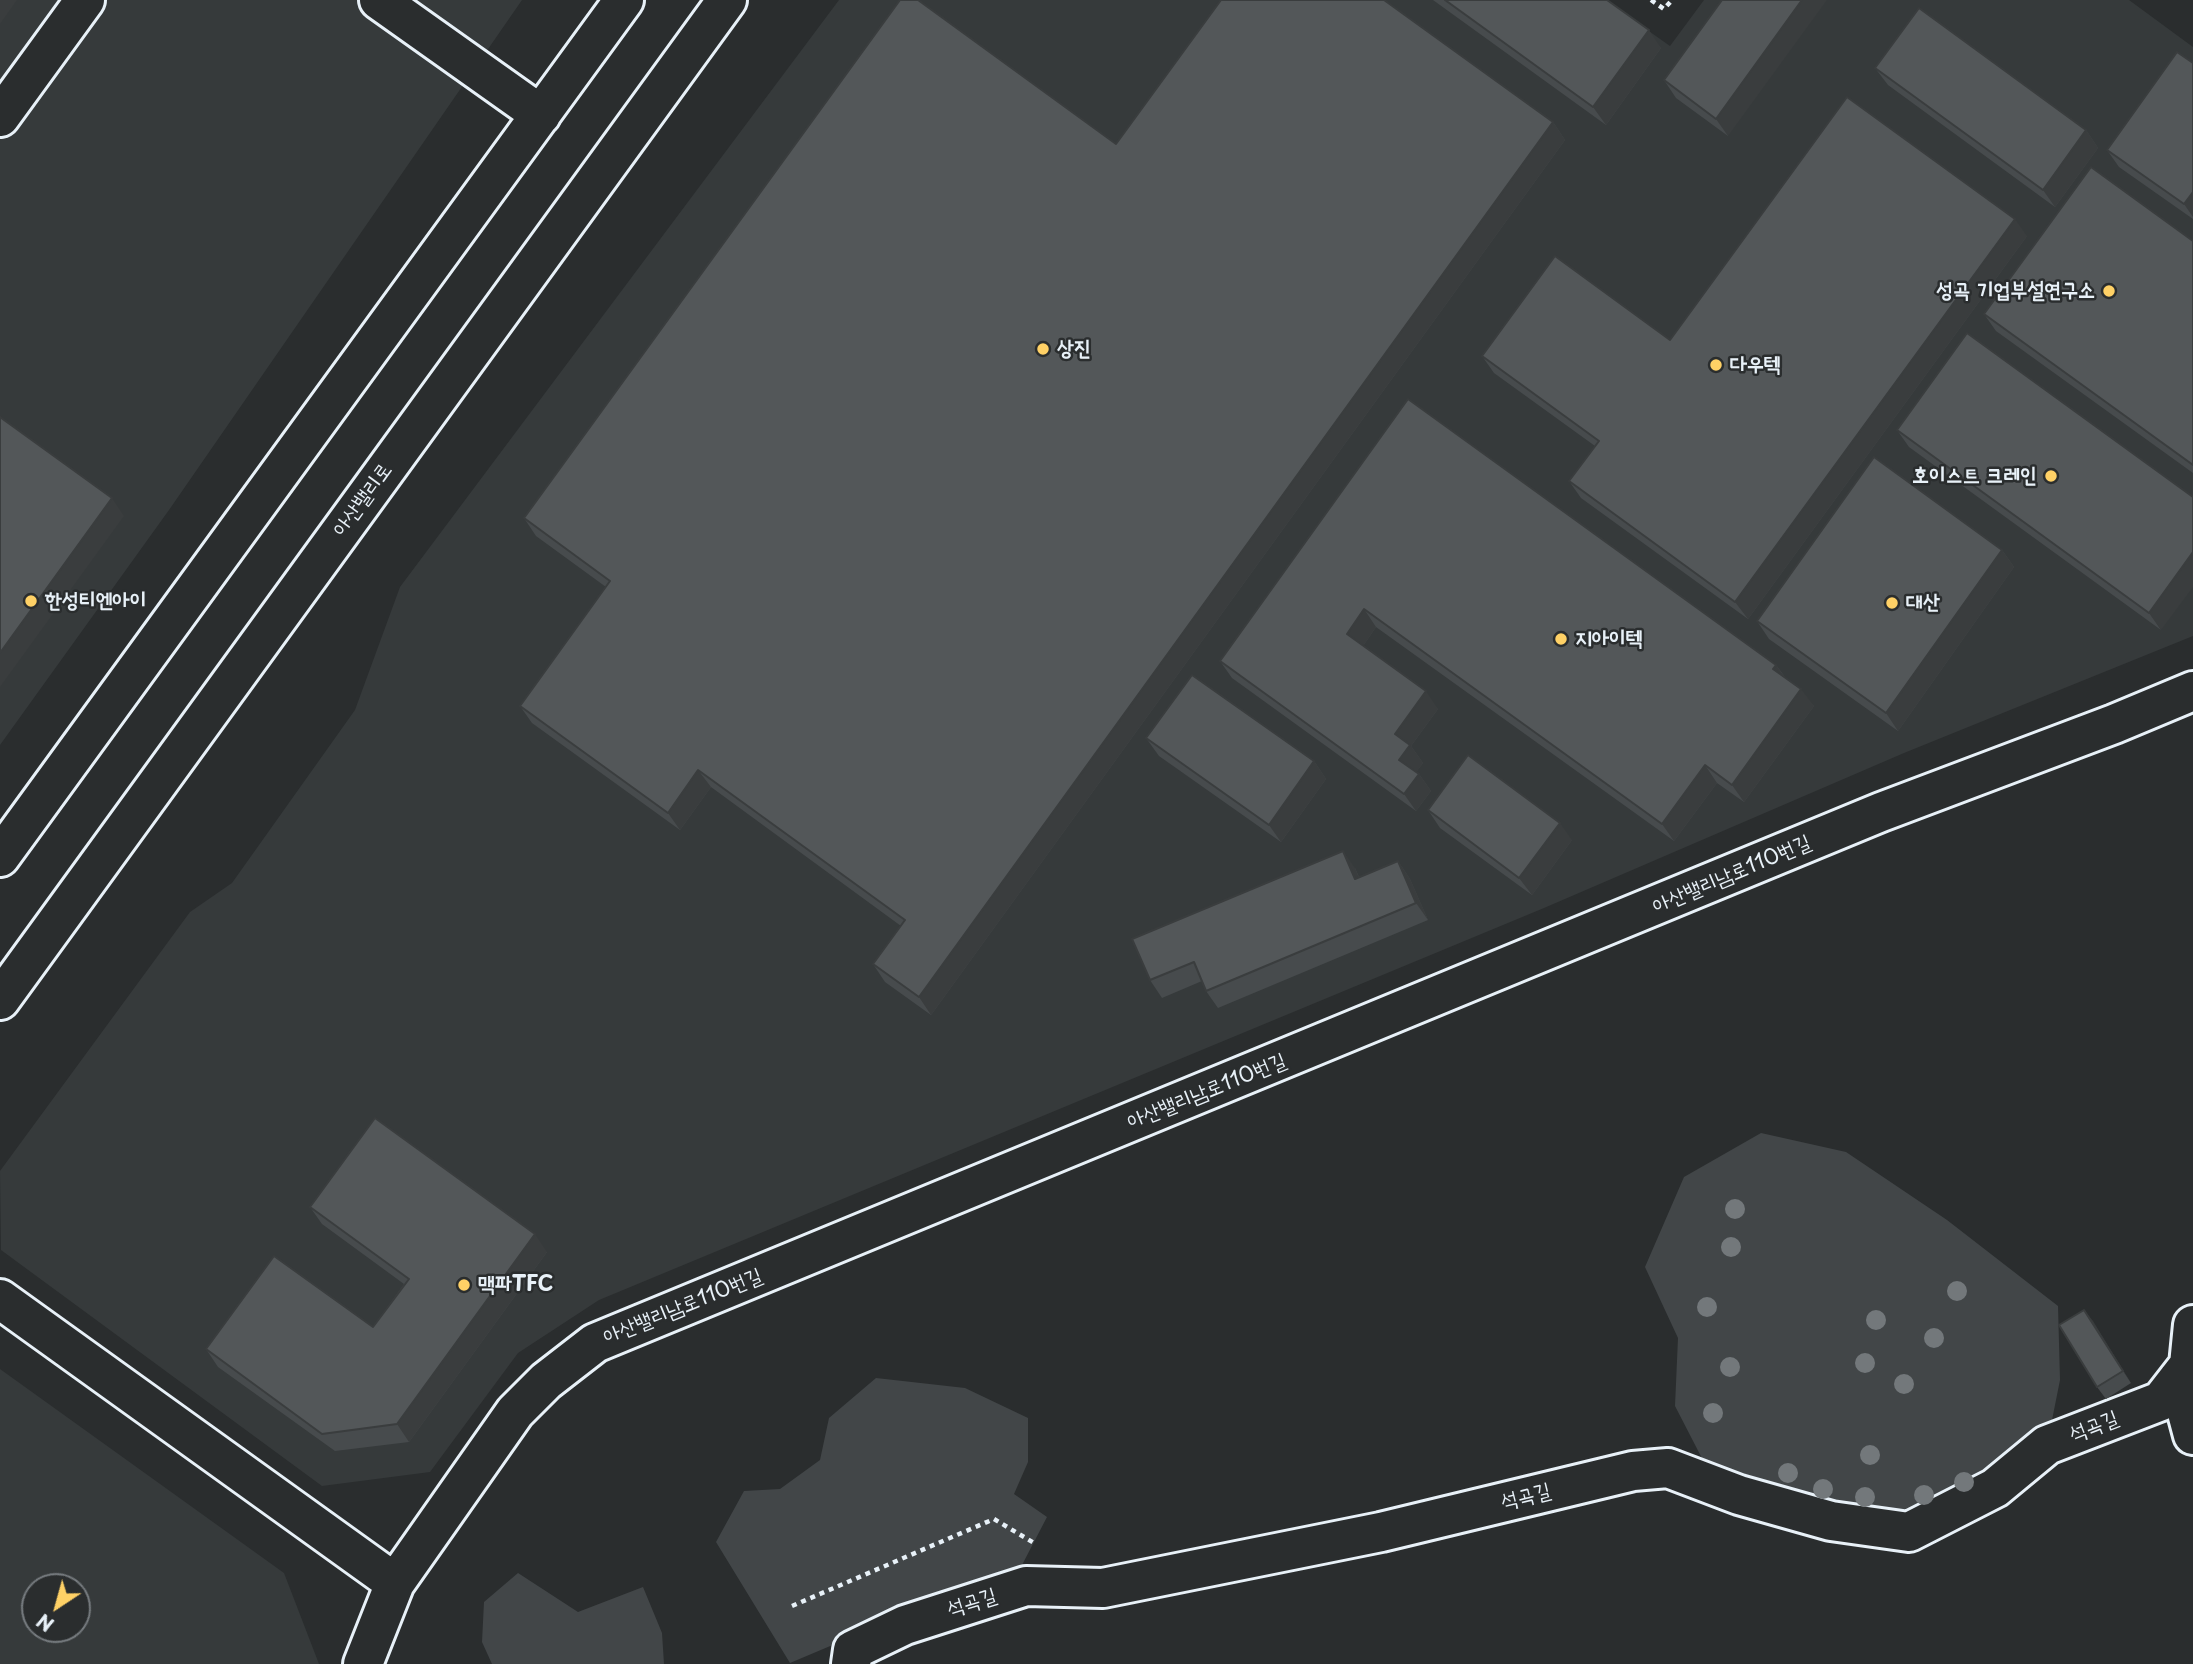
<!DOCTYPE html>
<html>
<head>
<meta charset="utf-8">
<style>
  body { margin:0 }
  #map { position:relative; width:2193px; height:1664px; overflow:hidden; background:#2a2d2e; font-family:"Playpen Sans",sans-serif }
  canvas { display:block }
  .north { position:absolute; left:21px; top:1573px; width:70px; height:70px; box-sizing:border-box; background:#2a2d2e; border:2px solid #767b7f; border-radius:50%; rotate:216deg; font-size:19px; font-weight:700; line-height:28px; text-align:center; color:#e8f1f8 }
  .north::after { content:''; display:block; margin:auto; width:24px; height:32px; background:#ffd166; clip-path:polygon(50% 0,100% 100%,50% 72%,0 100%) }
</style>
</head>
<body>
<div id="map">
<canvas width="2193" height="1664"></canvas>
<div class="north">N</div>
</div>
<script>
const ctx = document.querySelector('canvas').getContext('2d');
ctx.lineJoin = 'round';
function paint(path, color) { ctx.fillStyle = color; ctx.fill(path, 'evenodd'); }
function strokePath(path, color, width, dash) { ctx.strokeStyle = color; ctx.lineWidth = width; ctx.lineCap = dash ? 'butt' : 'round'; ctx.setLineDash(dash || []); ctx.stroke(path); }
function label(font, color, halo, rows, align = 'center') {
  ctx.font = font + ' "Playpen Sans","Poor Story",sans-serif'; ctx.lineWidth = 5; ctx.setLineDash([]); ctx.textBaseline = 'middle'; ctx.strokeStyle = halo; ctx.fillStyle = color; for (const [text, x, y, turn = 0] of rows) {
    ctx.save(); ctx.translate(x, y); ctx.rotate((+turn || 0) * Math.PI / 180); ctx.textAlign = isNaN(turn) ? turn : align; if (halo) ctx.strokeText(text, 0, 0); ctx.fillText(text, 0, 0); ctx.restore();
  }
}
paint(new Path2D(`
  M0,0H522L169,510L0,745Z
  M839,0H1605L1670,46L1704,0H2129L2193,47V636L1904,753L1544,908L599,1300L518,1353L430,1472L322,1486L1,1250L0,1171L190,912L232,883L355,710L400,587Z
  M0,1369L284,1573L319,1664H0ZM35,1587H77V1629H35Z`), '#363a3b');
paint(new Path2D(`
  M1761,1133L1846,1152L1947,1220L2058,1306L2060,1380L2047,1445L1909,1532L1708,1470L1675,1406L1678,1338L1645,1267L1684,1177Z
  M876,1378L965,1388L1028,1418V1462L1014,1494L1047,1517L1022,1565L790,1663L716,1542L744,1491L780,1489L820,1460L829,1418Z
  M518,1573L578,1612L643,1587L662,1633L664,1664H492L482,1642L484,1602Z`), '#424648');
const minor = new Path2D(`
  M379,0L541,115
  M0,117L85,0
  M0,857L624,0
  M0,1000L727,0
  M0,1299L395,1583
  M2178,1379L2193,1435
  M363,1664L395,1583L515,1412L546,1381L595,1343L1881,812L2114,724L2193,691
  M851,1664L853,1650L905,1625L1026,1586L1103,1588L1381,1532L1633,1471L1668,1468L1739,1495L1831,1521L1909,1532L1995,1488L2047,1445L2161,1401L2189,1365L2193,1325`);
strokePath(minor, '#e8f1f8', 44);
strokePath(new Path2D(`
  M1651,0L1664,9L1672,0
  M792,1606L994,1519L1034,1543`), '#e8f1f8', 4.5, [5, 5]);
strokePath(minor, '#2a2d2e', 38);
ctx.fillStyle = '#73787b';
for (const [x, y] of [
  [1735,1209],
  [1731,1247],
  [1957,1291],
  [1707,1307],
  [1876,1320],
  [1934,1338],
  [1865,1363],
  [1730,1367],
  [1904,1384],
  [1713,1413],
  [1870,1455],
  [1788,1473],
  [1964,1482],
  [1823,1489],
  [1924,1495],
  [1865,1497]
]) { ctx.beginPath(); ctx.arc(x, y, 10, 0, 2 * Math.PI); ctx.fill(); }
paint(new Path2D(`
  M1433,0H1607L1661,48L1606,125Z
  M1722,0L1728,136L1676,98L1664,80Z
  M2193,63V219L2119,167L2107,150Z
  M1875,68L2086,130L2098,148L2055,207L1888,85Z
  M1553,122L1565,140L931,1015L885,982L873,964L901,926L711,787L680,830L532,723L520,706L606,587L536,536L524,518L1116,144Z
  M2027,236L1748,619L1581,498L1569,481L1595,446L1494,373L1482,356L1670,340Z
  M2193,241V473L1996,331L1984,314Z
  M1967,333L2161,630L1909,447L1897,430Z
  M1408,399L1776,665L1785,677L1814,706L1744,802L1717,783L1674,841L1376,627L1363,646L1438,709L1411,746L1423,763L1416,772L1419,774L1431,791L1416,811L1232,678L1220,661Z
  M2002,550L2014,567L1898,731L1769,639L1757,621Z
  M1146,738L1314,761L1326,779L1281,842L1159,756Z
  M1428,810L1572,840L1532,895L1440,828Z
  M1398,861L1410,879L1428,920L1218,1008L1206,991L1202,981L1162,998L1150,980L1355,868L1359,877Z
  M310,1207L547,1252L409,1442L335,1451L218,1367L206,1349L373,1327L404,1284L322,1224Z
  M2084,1310L2131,1383L2106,1399L2097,1387Z`), '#474b4d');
paint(new Path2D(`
  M0,0H17L0,24Z
  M1802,0H1827L1728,136L1716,119Z
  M1649,30L1661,48L1606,125L1593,107Z
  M1553,122L1565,140L931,1015L919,997Z
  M2086,130L2098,148L2055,207L2043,190Z
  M2193,192V217L2184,204Z
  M2015,219L2027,236L1748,619L1735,602Z
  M112,498L124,516L0,687V653Z
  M2002,550L2014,567L1898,731L1886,713Z
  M2193,552V587L2161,630L2149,613Z
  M1364,609L1376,627L1359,652L1347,634Z
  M1776,665L1788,682L1773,669Z
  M1801,689L1814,706L1744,802L1732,785Z
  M1426,691L1438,709L1411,746L1423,763L1412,778L1399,760L1395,734Z
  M1314,761L1326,779L1281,842L1269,825Z
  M1705,765L1717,783L1674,841L1662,824Z
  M698,770L711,787L680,830L668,813Z
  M1419,774L1431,791L1416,811L1404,794Z
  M1560,823L1572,840L1532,895L1519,878Z
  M1343,851L1355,868L1367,897L1355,879Z
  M1398,861L1410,879L1428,920L1416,903Z
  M535,1234L547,1252L409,1442L397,1424Z
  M2084,1310L2093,1321L2131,1383L2123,1371Z`), '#3a3d3e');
const building = new Path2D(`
  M900,0H918L1116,144L1221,0H1384L1553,122L919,997L873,964L905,920L698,770L668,813L520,706L610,581L524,518Z
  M1445,0H1607L1649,30L1593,107Z
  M1722,0H1802L1716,119L1664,80Z
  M1919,8L2086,130L2043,190L1875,68Z
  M2177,52L2193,63V192L2184,204L2107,150Z
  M1847,97L2015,219L1735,602L1569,481L1599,441L1482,356L1555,256L1670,340Z
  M2091,167L2193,241V465L1984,314Z
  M1967,333L2193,497V552L2149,613L1897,430Z
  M1408,399L1776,665L1773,669L1801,689L1732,785L1705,765L1662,824L1364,609L1347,634L1426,691L1395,734L1410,745L1399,760L1419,774L1404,794L1220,661Z
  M0,417L112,498L0,653Z
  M1874,457L2002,550L1886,713L1757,621Z
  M1192,675L1314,761L1269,825L1146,738Z
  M1468,755L1560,823L1519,878L1428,810Z
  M1343,851L1355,879L1398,861L1416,903L1206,991L1194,962L1150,980L1132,939Z
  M375,1118L535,1234L397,1424L322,1434L206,1349L274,1256L373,1327L409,1279L310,1207Z
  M2084,1310L2123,1371L2097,1387L2059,1325Z`);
paint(building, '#535759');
strokePath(building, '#3a3d3e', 2);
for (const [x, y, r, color] of [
  [2109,291,7,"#ffd166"],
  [1043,349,7,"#ffd166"],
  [1716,365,7,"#ffd166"],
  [2051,476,7,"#ffd166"],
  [31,601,7,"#ffd166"],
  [1892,603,7,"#ffd166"],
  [1561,639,7,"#ffd166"],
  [464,1285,7,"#ffd166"]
]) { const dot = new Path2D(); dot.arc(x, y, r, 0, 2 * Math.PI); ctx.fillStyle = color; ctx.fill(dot); strokePath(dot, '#2a2d2e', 2.5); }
label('bold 21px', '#e8f1f8', '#2a2d2e', [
  ["성곡 기업부설연구소",2095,291,"right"],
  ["상진",1057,349],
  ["다우텍",1730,365],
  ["호이스트 크레인",2037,476,"right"],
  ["한성티엔아이",45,601],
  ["대산",1906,603],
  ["지아이텍",1575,639],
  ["맥파TFC",478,1285]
], 'left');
label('21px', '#e8f1f8', '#2a2d2e', [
  ["아산밸리로",363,500,-54],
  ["아산밸리남로110번길",1732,875,-23],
  ["아산밸리남로110번길",1207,1092,-22],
  ["아산밸리남로110번길",683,1307,-22],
  ["석곡길",2094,1427,-21],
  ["석곡길",1526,1497,-14],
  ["석곡길",972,1603,-17]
]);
</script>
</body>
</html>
